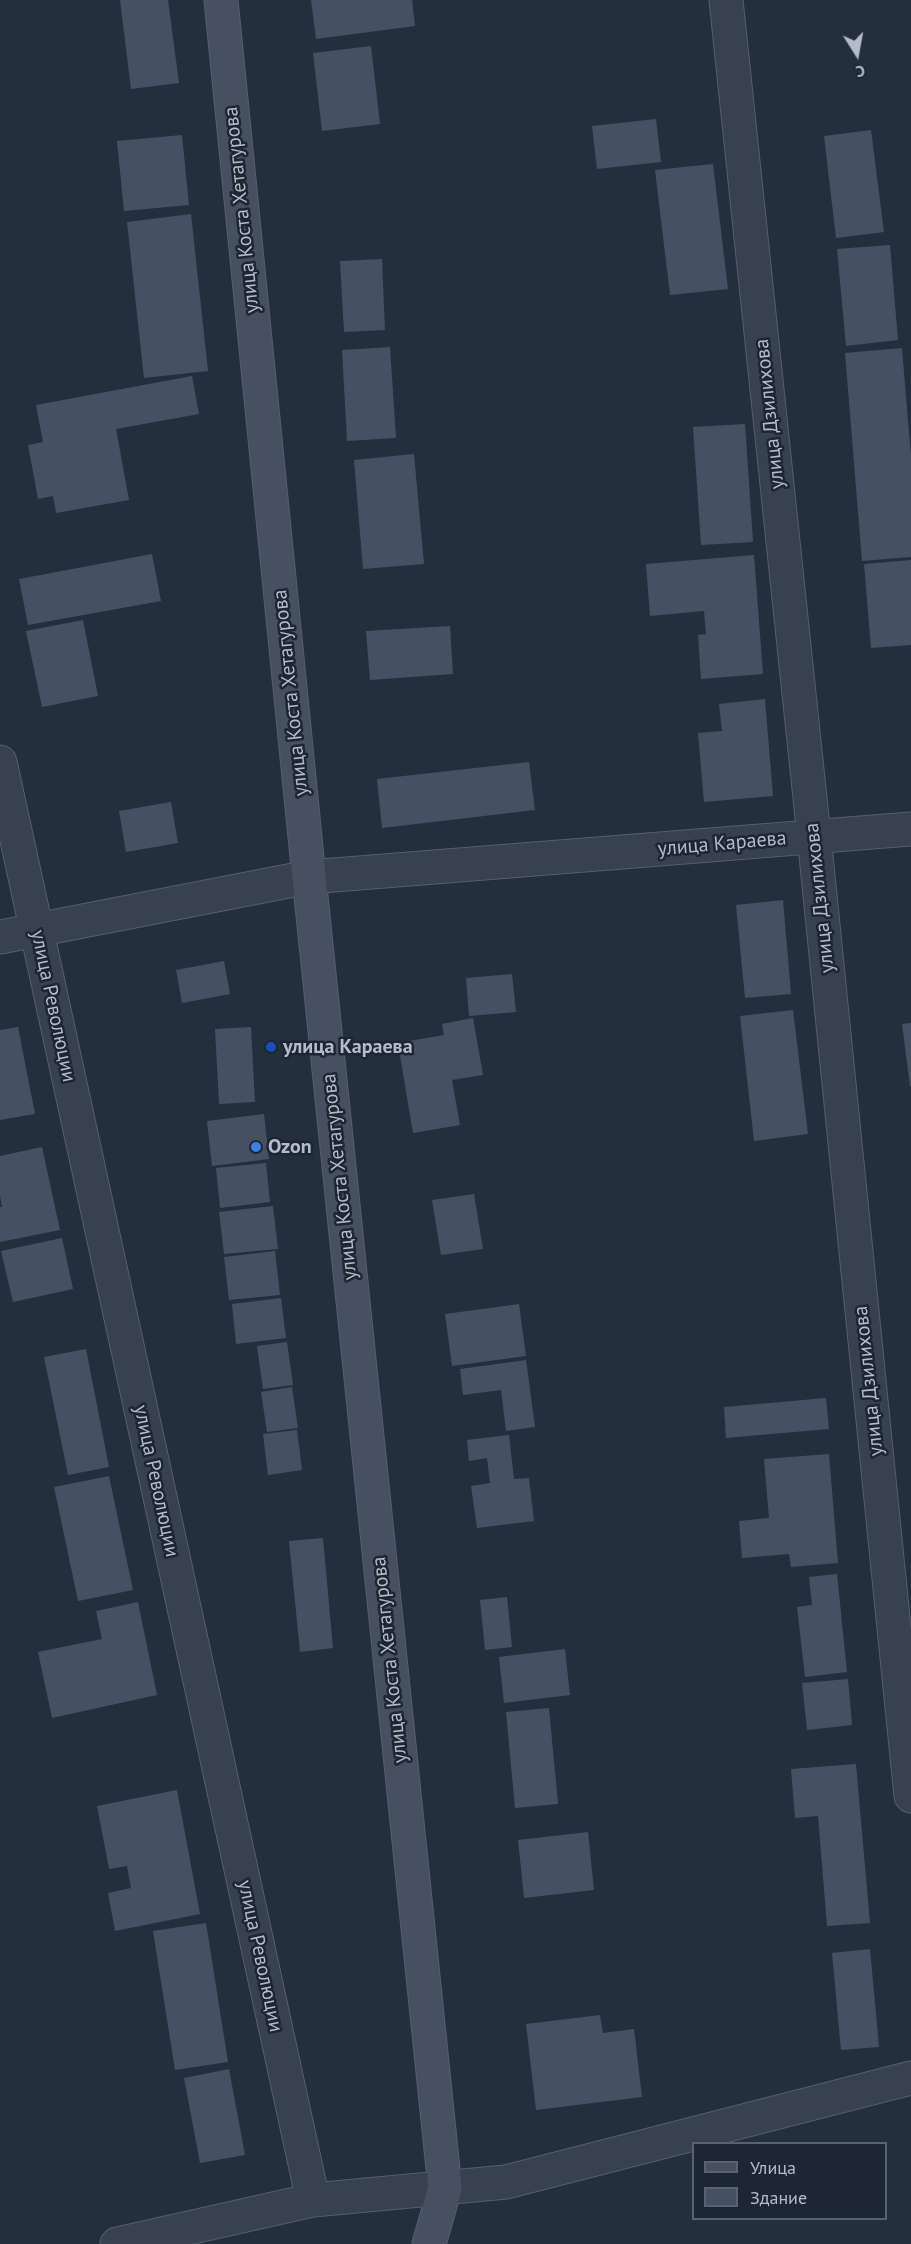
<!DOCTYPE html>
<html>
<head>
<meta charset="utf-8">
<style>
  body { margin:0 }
  #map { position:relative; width:911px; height:2244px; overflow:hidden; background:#242f3e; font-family:"PT Sans",sans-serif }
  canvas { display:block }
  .legend { position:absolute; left:692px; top:2142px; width:195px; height:78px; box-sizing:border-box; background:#1d2633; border:2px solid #59626f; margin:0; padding:8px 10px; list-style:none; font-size:18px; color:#b4bcc9 }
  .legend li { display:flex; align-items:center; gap:12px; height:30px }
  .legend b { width:30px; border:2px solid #59626f }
  .north { position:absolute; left:827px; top:24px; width:60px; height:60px; -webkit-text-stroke:4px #1d2633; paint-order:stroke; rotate:169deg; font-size:16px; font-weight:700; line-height:24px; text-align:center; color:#b4bcc9 }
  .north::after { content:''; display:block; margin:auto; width:21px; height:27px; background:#b4bcc9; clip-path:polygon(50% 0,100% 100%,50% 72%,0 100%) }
</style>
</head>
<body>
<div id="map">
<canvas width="911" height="2244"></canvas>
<ul class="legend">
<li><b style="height:8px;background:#465061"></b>Улица</li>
<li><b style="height:16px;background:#455162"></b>Здание</li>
</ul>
<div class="north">С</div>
</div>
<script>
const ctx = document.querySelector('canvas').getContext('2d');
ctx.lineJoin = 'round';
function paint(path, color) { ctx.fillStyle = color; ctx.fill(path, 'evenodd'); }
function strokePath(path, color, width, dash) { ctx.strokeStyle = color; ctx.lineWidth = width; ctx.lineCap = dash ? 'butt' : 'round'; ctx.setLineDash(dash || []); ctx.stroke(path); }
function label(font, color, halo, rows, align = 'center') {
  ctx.font = font + ' "PT Sans",sans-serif'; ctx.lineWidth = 5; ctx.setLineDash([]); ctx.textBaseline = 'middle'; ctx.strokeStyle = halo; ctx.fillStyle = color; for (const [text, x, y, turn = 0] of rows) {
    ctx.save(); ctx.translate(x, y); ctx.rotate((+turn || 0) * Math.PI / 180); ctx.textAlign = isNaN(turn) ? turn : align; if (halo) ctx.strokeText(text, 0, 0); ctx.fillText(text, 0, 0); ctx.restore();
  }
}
paint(new Path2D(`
  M120,0H168L179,83L131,89Z
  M311,0H412L415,26L316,39Z
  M371,46L380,124L322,131L313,53Z
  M656,119L661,162L597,169L592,126Z
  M871,130L884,232L836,238L824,136Z
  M182,135L189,205L124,211L117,141Z
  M713,164L728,289L670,295L655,170Z
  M191,214L208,371L144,378L127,222Z
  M890,245L898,340L846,346L837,249Z
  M382,259L385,330L344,332L340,261Z
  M390,347L396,438L347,441L342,350Z
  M902,348L911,457V557L862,561L845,353Z
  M192,376L199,414L116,429L129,500L56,513L53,496L38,499L28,445L43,442L36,405Z
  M745,424L753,542L701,545L693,427Z
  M414,454L424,564L363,569L354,460Z
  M152,554L161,601L28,625L19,579Z
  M754,555L763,674L701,679L698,635L706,634L704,611L650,616L646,564Z
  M911,560V645L871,648L864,564Z
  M83,620L98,696L42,707L26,631Z
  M450,626L453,674L370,680L366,631Z
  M765,699L773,796L704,802L698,733L722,731L719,704Z
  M529,762L535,810L382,828L377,779Z
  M171,802L178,843L126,852L119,811Z
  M783,900L791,994L745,998L736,905Z
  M224,961L230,994L182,1003L176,970Z
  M512,974L516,1012L469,1016L466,978Z
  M793,1010L808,1134L754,1141L740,1016Z
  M473,1018L483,1075L452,1080L460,1125L413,1133L398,1043L444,1035L442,1024Z
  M911,1023V1086H910L902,1024Z
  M18,1027L35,1114L0,1120V1030Z
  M251,1027L255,1102L219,1104L215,1029Z
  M264,1114L269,1159L212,1166L207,1121Z
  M42,1147L60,1230L0,1242V1207H2L0,1196V1156Z
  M266,1163L270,1202L220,1208L216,1168Z
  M474,1194L483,1249L441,1255L432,1200Z
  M273,1206L278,1249L224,1254L219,1212Z
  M62,1238L73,1289L13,1302L1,1251Z
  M275,1251L280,1295L229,1300L224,1257Z
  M281,1298L286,1338L236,1344L232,1304Z
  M519,1304L526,1356L452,1366L445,1314Z
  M287,1342L293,1385L263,1389L257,1346Z
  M86,1349L109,1467L68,1475L44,1357Z
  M526,1360L535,1427L506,1431L501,1390L463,1395L460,1369Z
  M292,1387L298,1428L267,1432L261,1392Z
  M826,1398L829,1429L726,1438L724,1407Z
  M297,1430L302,1470L268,1475L263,1434Z
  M509,1435L514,1479L529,1478L534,1521L477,1528L471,1486L490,1483L487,1458L469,1461L467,1440Z
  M829,1454L838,1563L791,1567L789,1554L742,1558L739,1521L769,1518L764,1459Z
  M109,1476L133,1590L78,1601L54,1487Z
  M323,1538L333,1648L300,1652L289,1541Z
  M837,1574L847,1672L805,1677L797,1607L812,1605L809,1577Z
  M507,1597L512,1647L485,1650L480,1600Z
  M138,1602L157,1695L52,1718L38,1652L102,1639L96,1611Z
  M565,1649L570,1695L504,1703L499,1657Z
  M848,1679L852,1725L807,1730L802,1683Z
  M549,1708L558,1804L515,1808L506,1712Z
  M856,1764L870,1923L827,1926L818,1816L795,1818L791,1769Z
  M177,1790L200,1914L115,1931L108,1893L131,1888L127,1866L109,1869L97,1806Z
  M588,1832L594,1890L524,1898L518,1840Z
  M206,1923L228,2062L175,2070L153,1931Z
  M870,1949L879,2047L841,2050L832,1953Z
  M600,2015L603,2033L634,2029L642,2097L536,2110L526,2024Z
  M229,2069L245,2155L200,2163L184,2078Z`), '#455162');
const minor = new Path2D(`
  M726,0L814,836L911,1796
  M0,762L313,2200
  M0,937L309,877
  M117,2244L313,2200L506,2182L911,2078`);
const tertiary = new Path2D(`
  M309,877L911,829`);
const secondary = new Path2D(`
  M221,0L309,877L445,2188L429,2244`);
strokePath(minor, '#565f6c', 35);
strokePath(tertiary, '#565f6c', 35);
strokePath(secondary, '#565f6c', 35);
strokePath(minor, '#38414e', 33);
strokePath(tertiary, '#38414e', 33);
strokePath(secondary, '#465061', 33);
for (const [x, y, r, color] of [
  [271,1047,6,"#1a4fb4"],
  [256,1147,6,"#3f7fe0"]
]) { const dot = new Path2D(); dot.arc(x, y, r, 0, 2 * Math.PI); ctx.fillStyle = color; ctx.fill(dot); strokePath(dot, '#1d2633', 2); }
label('20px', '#b4bcc9', '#1d2633', [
  ["улица Коста Хетагурова",242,210,-96],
  ["улица Дзилихова",770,414,-96],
  ["улица Коста Хетагурова",291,693,-96],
  ["улица Караева",722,844,-5],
  ["улица Дзилихова",820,898,-96],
  ["улица Революции",53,1006,78],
  ["улица Коста Хетагурова",340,1177,-96],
  ["улица Дзилихова",869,1381,-96],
  ["улица Революции",156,1481,78],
  ["улица Коста Хетагурова",390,1660,-96],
  ["улица Революции",260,1956,78]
]);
label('bold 20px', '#b4bcc9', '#1d2633', [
  ["улица Караева",283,1047],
  ["Ozon",268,1147]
], 'left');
</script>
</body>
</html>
